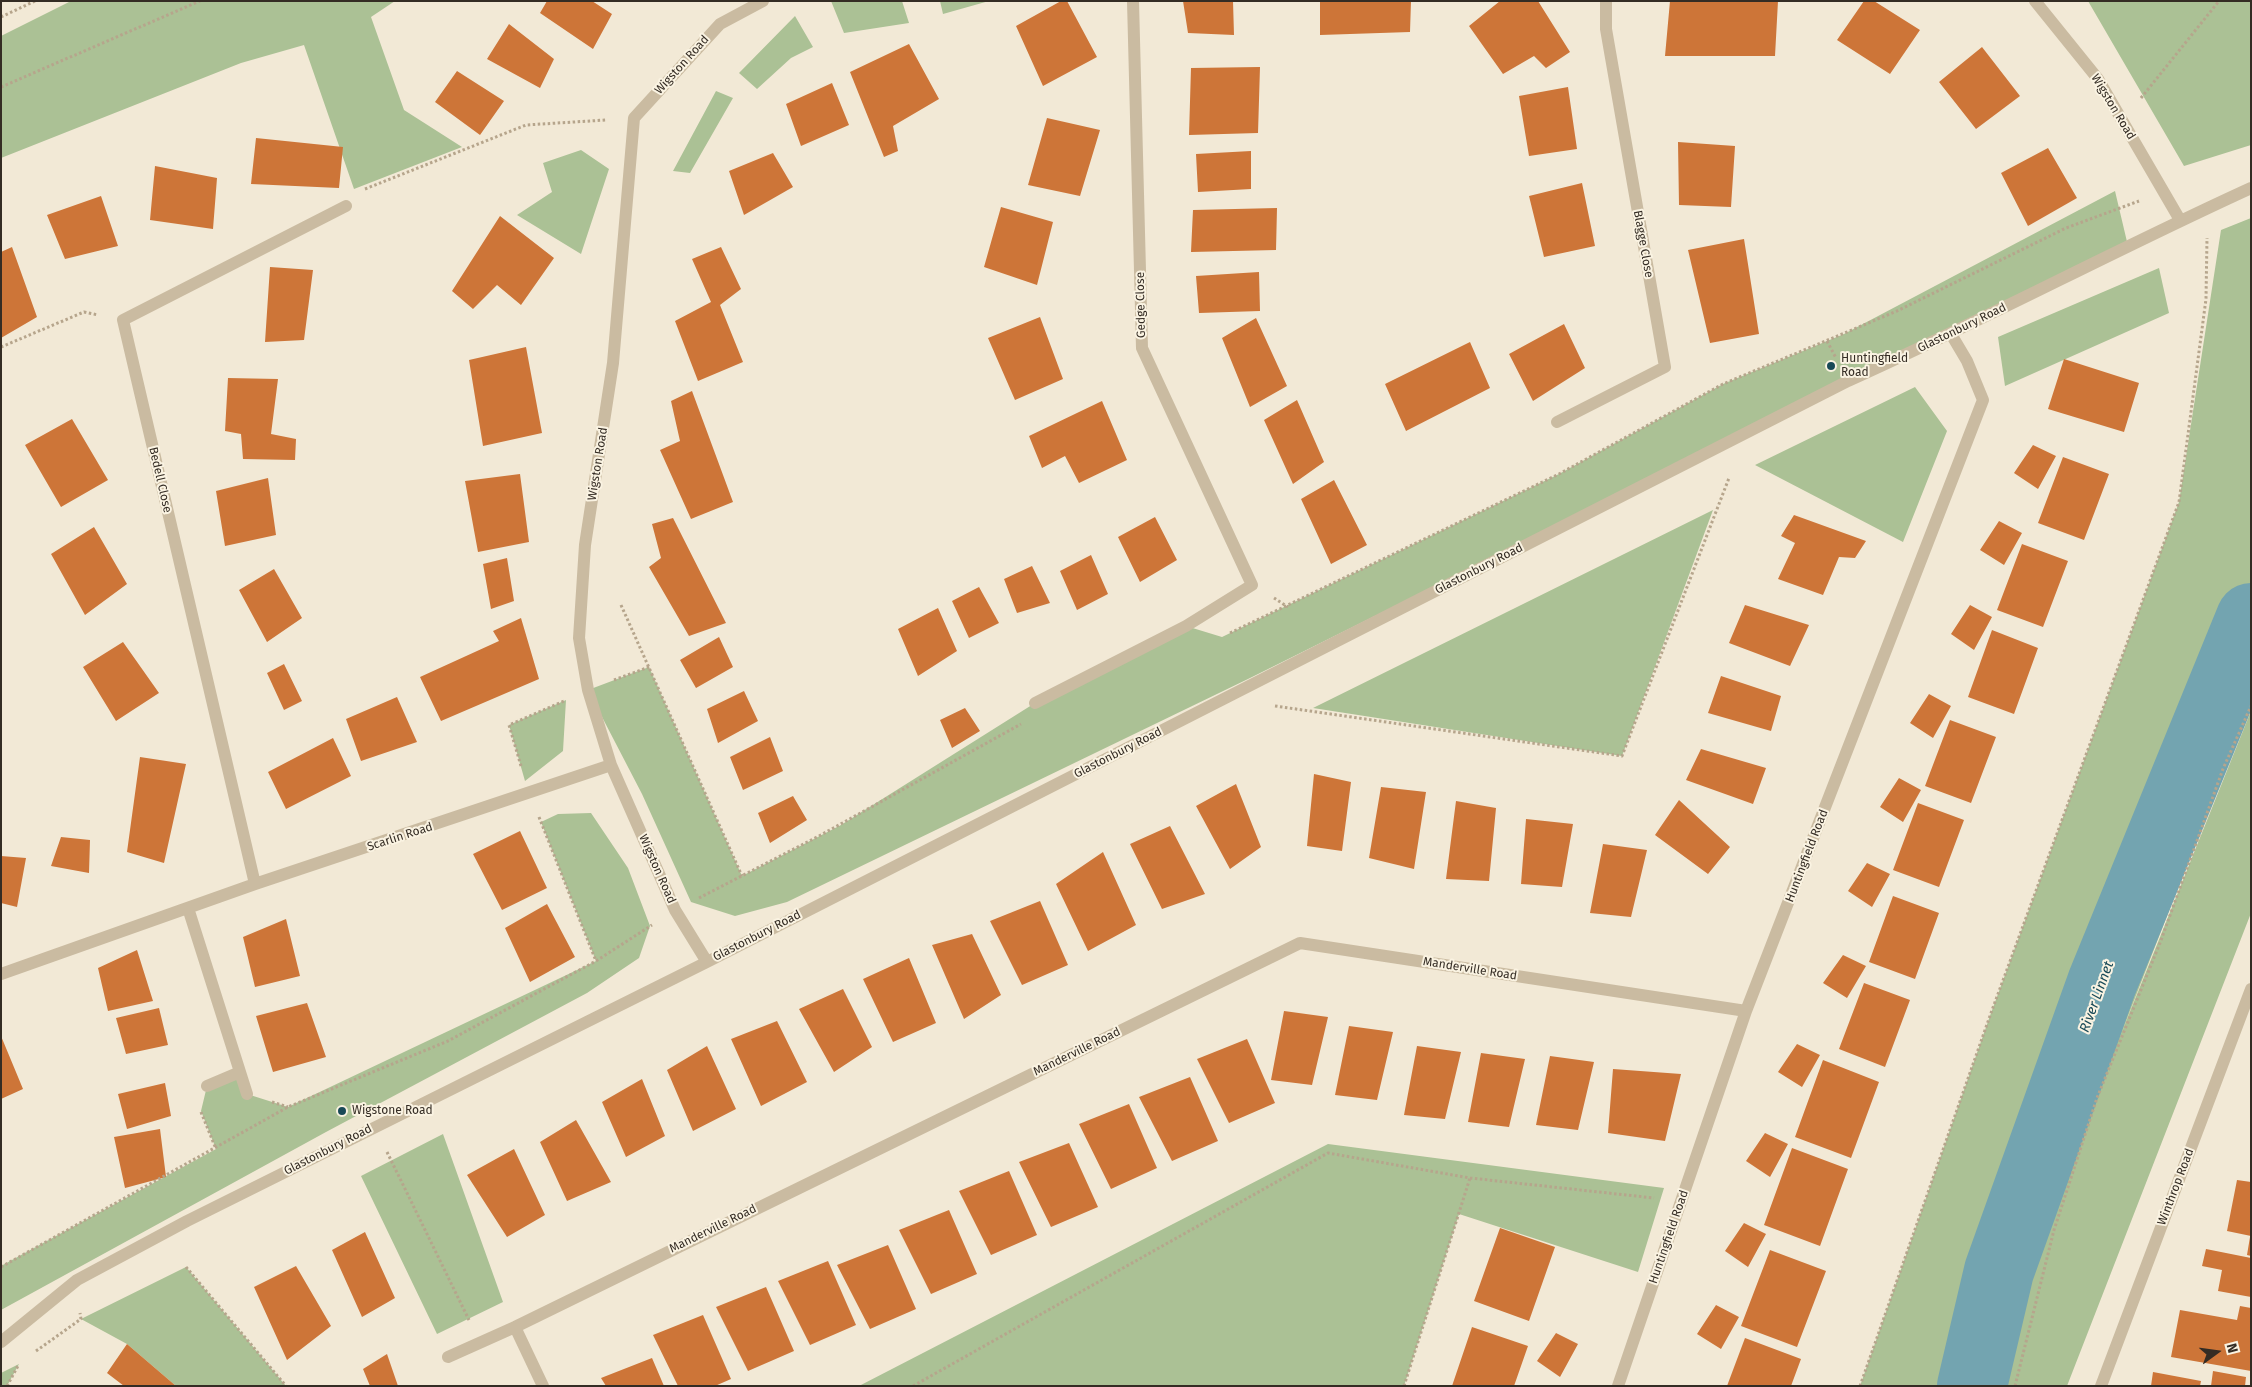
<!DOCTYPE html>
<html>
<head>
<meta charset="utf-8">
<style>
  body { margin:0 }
  #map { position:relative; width:2252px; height:1387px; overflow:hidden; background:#f2e9d6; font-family:"Fira Sans",sans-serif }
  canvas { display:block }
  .frame { position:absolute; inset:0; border:2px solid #342c24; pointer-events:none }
  .north { position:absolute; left:2192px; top:1327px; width:50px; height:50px; -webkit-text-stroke:4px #faf3e2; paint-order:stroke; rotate:76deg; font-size:14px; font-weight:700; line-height:20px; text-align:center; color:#342c24 }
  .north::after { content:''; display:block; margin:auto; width:18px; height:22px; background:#342c24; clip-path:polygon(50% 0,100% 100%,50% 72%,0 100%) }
</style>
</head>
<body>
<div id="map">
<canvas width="2252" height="1387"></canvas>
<div class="frame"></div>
<div class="north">N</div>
</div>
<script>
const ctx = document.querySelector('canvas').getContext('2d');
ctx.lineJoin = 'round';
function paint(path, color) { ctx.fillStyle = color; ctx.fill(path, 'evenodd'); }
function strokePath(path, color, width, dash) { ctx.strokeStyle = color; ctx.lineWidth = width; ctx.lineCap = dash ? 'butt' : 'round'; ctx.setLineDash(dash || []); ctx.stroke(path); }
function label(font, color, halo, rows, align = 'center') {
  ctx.font = font + ' "Fira Sans",sans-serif'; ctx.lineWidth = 4; ctx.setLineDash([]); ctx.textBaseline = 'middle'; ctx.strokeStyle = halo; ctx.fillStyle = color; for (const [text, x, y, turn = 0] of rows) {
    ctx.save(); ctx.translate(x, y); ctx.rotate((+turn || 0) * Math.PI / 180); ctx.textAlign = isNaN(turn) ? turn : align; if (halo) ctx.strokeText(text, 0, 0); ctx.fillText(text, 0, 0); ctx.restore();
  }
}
paint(new Path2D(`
  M71,1H395L371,17L404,110L462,147L354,189L304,45L241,63L1,158V36Z
  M831,1H902L909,23L844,33Z
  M940,1H989L943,14Z
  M2088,1H2251V145L2184,166Z
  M795,16L813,47L791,58L757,89L739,73Z
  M716,91L733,98L690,173L673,171Z
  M581,150L609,169L581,254L517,215L552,192L543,163Z
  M2115,191L2128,246L1848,381L1248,679L787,902L735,916L691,902L642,794L588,690L649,667L742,876L841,825L1035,703L1186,626L1222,637L1559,474L1723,384L1844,334Z
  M2251,218V701L2119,1039L2251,711V913L2067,1386H1860L1991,1013L2179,502L2221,230Z
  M2159,268L2169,313L2005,386L1998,337Z
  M1915,387L1947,431L1903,542L1755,465Z
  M1713,510L1622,756L1313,708Z
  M566,700L563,751L525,781L509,725Z
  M591,813L628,868L650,926L639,958L587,993L326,1132L1,1310V1266L216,1149L201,1111L207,1086L240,1072L247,1094L288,1107L596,961L541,822L558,814Z
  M443,1134L503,1302L437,1334L361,1176Z
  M1328,1144L1664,1188L1638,1272L1459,1214L1404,1386H859Z
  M186,1267L286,1386H176L127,1344L81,1319Z
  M19,1364L7,1386H1V1373Z`), '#abc195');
strokePath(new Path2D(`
  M1972,1386L1999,1271L2102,983L2251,618`), '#73a4b0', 70);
paint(new Path2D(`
  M547,1H592L612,14L593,49L540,13Z
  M1061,1H1067L1097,57L1043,86L1016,26Z
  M1183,1H1233L1234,35L1188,33Z
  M1320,1H1411L1410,32L1320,35Z
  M1500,1H1538L1570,52L1546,68L1534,56L1503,74L1469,26Z
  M1670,1H1778L1775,56H1665Z
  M1864,1H1874L1920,30L1890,74L1837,40Z
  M509,24L554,59L540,88L487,59Z
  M909,44L939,99L893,126L898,151L884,157L850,72Z
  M1982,47L2020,96L1976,129L1939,82Z
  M1260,67L1258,133L1189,135L1191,68Z
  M457,71L504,101L480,135L435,102Z
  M832,83L849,125L801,146L786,104Z
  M1568,87L1577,149L1529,156L1519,96Z
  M1047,118L1100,130L1080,196L1028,185Z
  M256,138L343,147L339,188L251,184Z
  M1678,142L1735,146L1731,207L1679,205Z
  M2048,148L2077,198L2028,226L2001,173Z
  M1251,151V189L1198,192L1196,154Z
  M773,153L793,187L744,215L729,171Z
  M155,166L217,178L213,229L150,220Z
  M1582,183L1595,246L1544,257L1529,196Z
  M101,196L118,246L65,259L47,215Z
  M1001,207L1053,222L1037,285L984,267Z
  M1277,208L1276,250L1191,252L1193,210Z
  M500,216L554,258L521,305L497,285L473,309L452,291Z
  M1744,239L1759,334L1710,343L1688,250Z
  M12,247L37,317L1,338V252Z
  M721,247L741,289L720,305L743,362L698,381L675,321L711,302L692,259Z
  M270,267L313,270L304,340L265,342Z
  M1259,272L1260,311L1199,313L1196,276Z
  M1040,317L1063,379L1015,400L988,338Z
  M1256,318L1287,386L1250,407L1222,338Z
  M1564,324L1585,368L1533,401L1509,354Z
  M1470,342L1490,388L1406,431L1385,384Z
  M526,347L542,433L483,446L469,360Z
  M2064,359L2139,383L2124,432L2048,409Z
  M228,378L278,379L271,434L296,439L295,460L243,459L241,434L225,431Z
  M692,391L733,502L691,519L660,450L680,441L671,401Z
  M1297,400L1324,462L1293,484L1264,420Z
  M1102,401L1127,460L1079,483L1065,456L1042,468L1029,436Z
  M72,419L108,480L61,507L25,445Z
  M2033,445L2056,456L2038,489L2014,473Z
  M2063,457L2109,474L2084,540L2038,523Z
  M520,474L529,542L478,552L465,481Z
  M268,478L276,535L225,546L216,491Z
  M1334,480L1367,545L1331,564L1301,499Z
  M1794,515L1866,541L1855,558L1839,557L1823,595L1778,579L1795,543L1781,536Z
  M1155,517L1177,560L1140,582L1118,537Z
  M673,518L726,623L689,636L649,567L661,558L652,524Z
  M1999,521L2022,533L2004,565L1980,550Z
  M94,527L127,584L85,615L51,554Z
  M2022,544L2068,561L2043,627L1997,610Z
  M1091,555L1108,594L1077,610L1060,571Z
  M507,558L514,601L491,609L483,564Z
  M1032,566L1050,603L1017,613L1004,579Z
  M274,569L302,618L267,642L239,590Z
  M979,587L999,623L969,638L952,601Z
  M1745,605L1809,625L1790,666L1729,643Z
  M1970,605L1992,617L1974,650L1951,634Z
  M938,608L957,651L918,676L898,629Z
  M521,618L539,679L441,721L420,677L499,641L493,631Z
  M1992,630L2038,648L2014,714L1968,697Z
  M719,637L733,667L696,688L680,660Z
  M123,642L159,693L116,721L83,667Z
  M284,664L302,701L284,710L267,673Z
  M1721,676L1781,696L1771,731L1708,713Z
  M744,691L758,721L718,743L707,709Z
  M1929,694L1951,706L1933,738L1910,723Z
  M397,697L417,742L361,761L346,719Z
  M965,708L980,731L952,748L940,720Z
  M1950,720L1996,737L1971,803L1925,786Z
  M770,737L783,771L743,790L730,757Z
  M333,738L351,776L286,809L268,772Z
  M1701,749L1766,768L1753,804L1686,780Z
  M140,757L186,764L164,863L127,852Z
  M1314,774L1351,782L1342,851L1307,846Z
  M1899,778L1921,790L1903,822L1880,807Z
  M1236,784L1261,847L1230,869L1196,806Z
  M1381,787L1426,792L1414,869L1369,858Z
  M793,796L807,820L770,843L758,813Z
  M1679,800L1730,847L1708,874L1655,835Z
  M1456,801L1496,808L1489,881L1446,879Z
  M1918,803L1964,820L1939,887L1893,870Z
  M1526,819L1573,824L1562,887L1521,884Z
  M1170,826L1205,894L1162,909L1130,844Z
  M520,831L547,888L502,910L473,854Z
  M61,837L90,840L89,873L51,866Z
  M1603,844L1647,850L1631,917L1590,913Z
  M1103,852L1136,925L1088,951L1056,884Z
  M1,856L26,858L17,907L1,903Z
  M1867,863L1890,874L1872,907L1848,891Z
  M1893,896L1939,913L1915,979L1869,962Z
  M1040,901L1068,965L1022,985L990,921Z
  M547,904L575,957L530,982L505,928Z
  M286,919L300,976L255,987L243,937Z
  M972,934L1001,995L964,1019L932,945Z
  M137,950L153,1001L108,1011L98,968Z
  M1843,955L1866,966L1847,998L1823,983Z
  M909,958L936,1023L893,1042L863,979Z
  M1864,983L1910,1000L1885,1067L1839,1049Z
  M843,989L872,1047L834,1072L799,1009Z
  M307,1003L326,1057L273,1072L256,1016Z
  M159,1008L168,1045L126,1054L116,1018Z
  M1284,1011L1328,1017L1312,1085L1271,1080Z
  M777,1021L807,1082L761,1106L731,1039Z
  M1349,1026L1393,1032L1377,1100L1335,1095Z
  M1,1036L23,1089L1,1099Z
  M1247,1039L1275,1103L1229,1123L1197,1059Z
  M1797,1044L1820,1055L1802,1087L1778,1072Z
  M707,1046L736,1109L693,1131L667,1070Z
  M1417,1046L1461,1052L1445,1119L1404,1115Z
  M1481,1053L1525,1059L1509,1127L1468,1122Z
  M1550,1056L1594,1062L1578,1130L1536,1125Z
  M1823,1060L1879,1082L1851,1158L1795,1137Z
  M1613,1069L1681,1074L1665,1141L1608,1133Z
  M1190,1077L1218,1141L1172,1161L1139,1097Z
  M642,1079L665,1136L626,1157L602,1102Z
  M165,1083L171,1116L127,1129L118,1094Z
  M1129,1104L1157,1168L1111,1189L1079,1124Z
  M576,1120L611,1182L567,1201L540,1142Z
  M160,1129L166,1177L125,1188L114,1137Z
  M1765,1133L1788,1144L1770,1177L1746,1161Z
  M1069,1143L1098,1207L1051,1227L1019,1162Z
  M1792,1148L1848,1169L1820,1246L1764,1225Z
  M514,1149L545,1215L507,1237L467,1175Z
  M1009,1171L1037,1235L991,1255L959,1191Z
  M2237,1180L2251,1182V1236L2227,1231Z
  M949,1210L977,1274L931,1294L899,1230Z
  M1744,1223L1766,1234L1748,1267L1725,1251Z
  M1500,1228L1555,1247L1529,1321L1474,1301Z
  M365,1232L395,1298L362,1317L332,1250Z
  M2250,1237H2251V1256L2247,1255Z
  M888,1245L916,1309L870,1329L837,1265Z
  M2206,1249L2251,1258V1297L2218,1291L2222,1270L2202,1266Z
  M1770,1250L1826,1271L1797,1347L1741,1326Z
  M828,1261L856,1325L810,1345L778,1281Z
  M296,1266L331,1326L287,1360L254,1287Z
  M766,1287L794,1351L748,1371L716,1307Z
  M1716,1305L1739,1317L1721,1349L1697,1334Z
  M2240,1306L2251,1308V1371L2171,1357L2180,1310L2237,1320Z
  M703,1315L731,1379L715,1386H678L653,1335Z
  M1472,1327L1528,1346L1514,1386H1452Z
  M1556,1333L1578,1344L1560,1377L1537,1361Z
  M1745,1338L1801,1359L1791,1386H1727Z
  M127,1344L176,1386H124L107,1373Z
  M387,1354L398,1386H370L363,1369Z
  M652,1358L664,1386H606L601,1378Z
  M2213,1371L2246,1377L2245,1386H2211Z
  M2153,1372L2201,1381L2200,1386H2151Z`), '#cd7538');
strokePath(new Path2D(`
  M1,17L35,1
  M1,87L200,1
  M2141,98L2219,1
  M365,189L526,125L606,120
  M1827,341L1836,358
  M1,347L84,312L98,315
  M1274,598L1288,607
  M621,605L742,876
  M1230,633L1559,474L1723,384L1897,311L2066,228L2139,201
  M614,680L649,667
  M1275,706L1622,756L1729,478
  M521,766L509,725L564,701
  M539,817L596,961
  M699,898L819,836L1021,724
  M272,1102L288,1107
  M201,1112L216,1149
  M387,1152L469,1320
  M1,1267L288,1107L448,1041L596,961L652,925
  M186,1267L286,1386
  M36,1351L81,1319L80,1313
  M7,1386L19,1364
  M913,1386L1328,1153L1470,1178L1654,1198
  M1404,1386L1470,1178
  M1860,1386L1991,1013L2179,502L2206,299L2207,238
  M2015,1386L2054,1230L2097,1098L2160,943L2223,769L2251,706`), '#b6a58c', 3, [2.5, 2.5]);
strokePath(new Path2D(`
  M2035,1L2098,79L2180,220
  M1557,422L1665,367L1606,29V1
  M1035,703L1186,626L1252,585L1142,348L1133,1
  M255,884L123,320L346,206
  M188,908L247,1094
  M707,962L675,910L611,765L588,690L579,638L585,545L613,363L634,118L720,24L763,1
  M1,974L255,884L611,765
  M207,1086L240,1072
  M515,1327L543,1386
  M1,1342L77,1280L187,1221L707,962L1848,381C1984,320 2115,250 2251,188
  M448,1357L515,1327L1300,943L1746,1011
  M1618,1386L1746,1011L1983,400L1967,361L1951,334
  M2101,1386L2251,989`), '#cabba1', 12);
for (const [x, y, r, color] of [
  [1831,366,5,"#184957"],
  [342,1111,5,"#184957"]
]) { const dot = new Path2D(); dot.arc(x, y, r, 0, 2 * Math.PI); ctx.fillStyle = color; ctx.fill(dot); strokePath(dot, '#faf3e2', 2); }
label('12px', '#342c24', '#faf3e2', [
  ["Wigston Road",682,65,-48],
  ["Wigston Road",2113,107,59],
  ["Blagge Close",1643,244,80],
  ["Gedge Close",1141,305,-91],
  ["Glastonbury Road",1962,328,-26],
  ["Wigston Road",598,464,-81],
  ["Bedell Close",160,480,77],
  ["Glastonbury Road",1479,569,-27],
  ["Glastonbury Road",1118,753,-27],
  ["Scarlin Road",400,837,-18],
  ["Huntingfield Road",1807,856,-69],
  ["Wigston Road",657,869,66],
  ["Glastonbury Road",757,936,-27],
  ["Manderville Road",1470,969,9],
  ["Manderville Road",1077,1052,-26],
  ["Glastonbury Road",328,1150,-27],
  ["Winthrop Road",2176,1187,-69],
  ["Manderville Road",713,1229,-26],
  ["Huntingfield Road",1669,1237,-71]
]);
label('12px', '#342c24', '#faf3e2', [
  ["Huntingfield",1841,359],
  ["Road",1841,373],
  ["Wigstone Road",352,1111]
], 'left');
label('italic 14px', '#184957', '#faf3e2', [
  ["River Linnet",2097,997,-70]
]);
</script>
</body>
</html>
